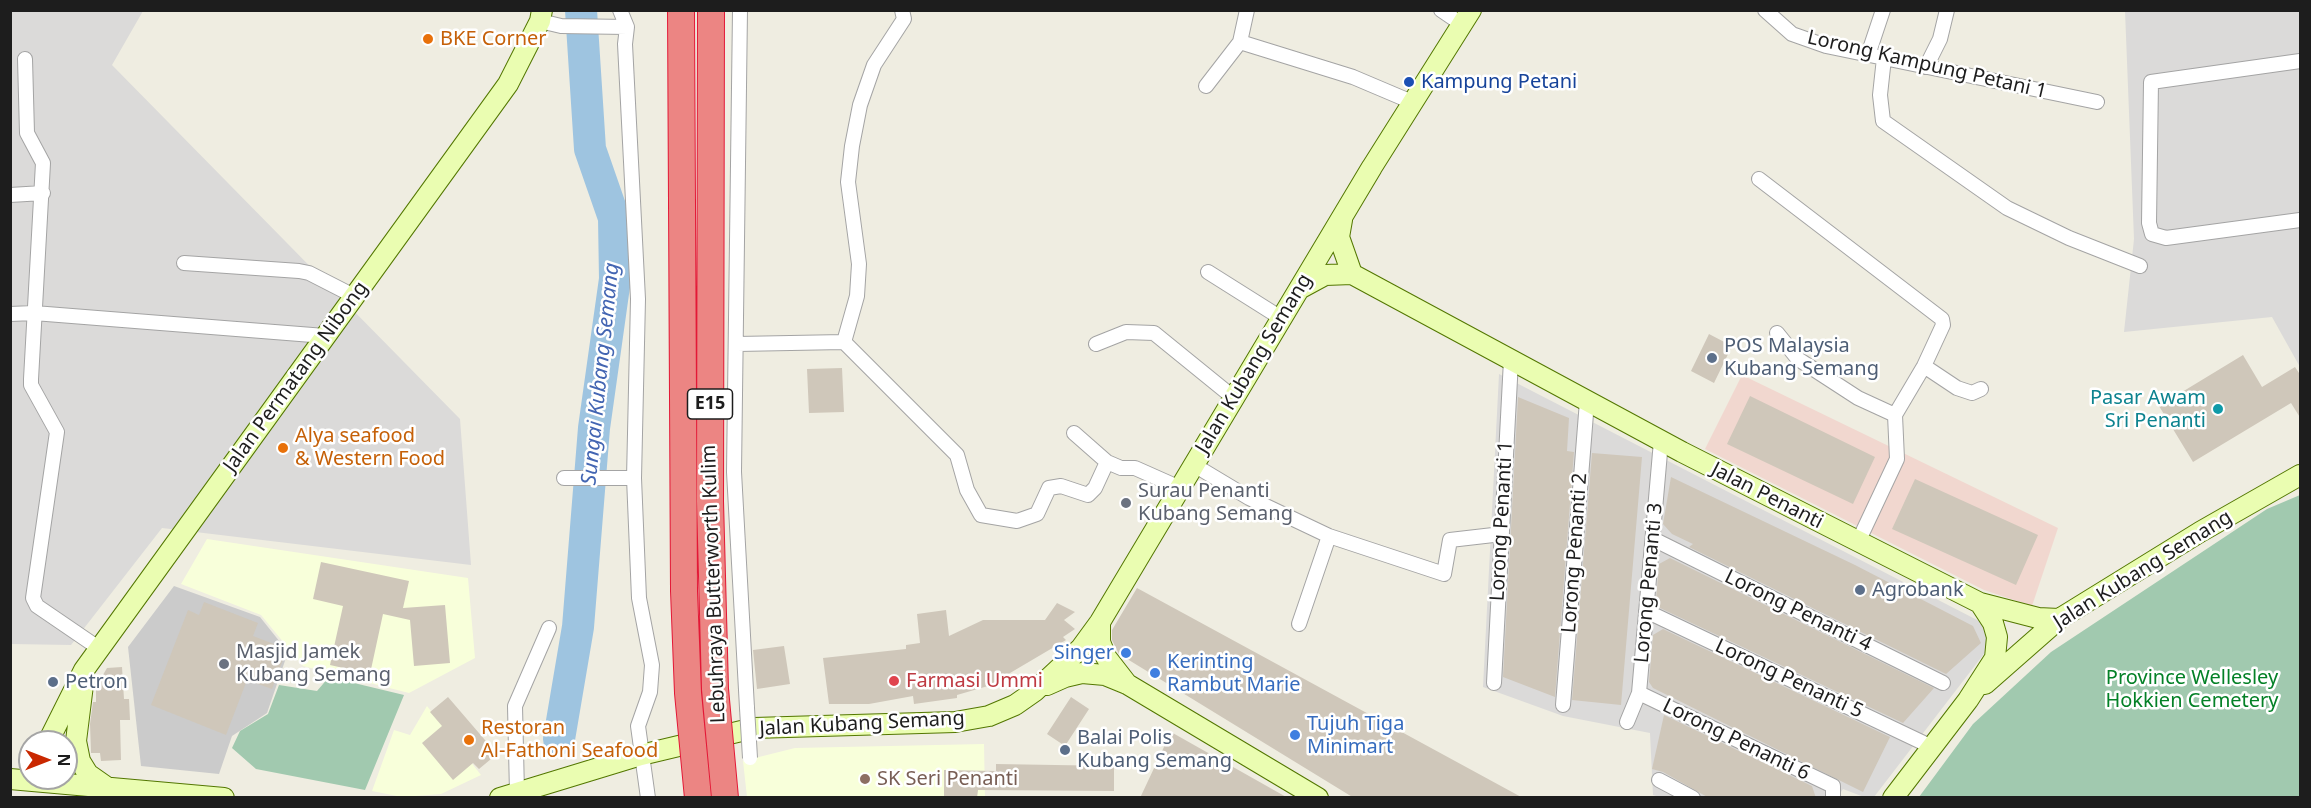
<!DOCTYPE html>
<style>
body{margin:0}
#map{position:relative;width:2311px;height:808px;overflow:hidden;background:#efede1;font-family:"Noto Sans",sans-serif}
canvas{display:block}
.frame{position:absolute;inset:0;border:12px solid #1d1d1d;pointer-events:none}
.north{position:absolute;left:18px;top:730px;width:60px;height:60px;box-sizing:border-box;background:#fff;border:2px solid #a5a5a5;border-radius:50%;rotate:90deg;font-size:16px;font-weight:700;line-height:24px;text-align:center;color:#1d1d1d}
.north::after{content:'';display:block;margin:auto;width:21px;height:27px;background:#c92800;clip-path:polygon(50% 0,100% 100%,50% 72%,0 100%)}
</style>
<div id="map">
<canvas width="2311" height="808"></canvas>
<div class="frame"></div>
<div class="north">N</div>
</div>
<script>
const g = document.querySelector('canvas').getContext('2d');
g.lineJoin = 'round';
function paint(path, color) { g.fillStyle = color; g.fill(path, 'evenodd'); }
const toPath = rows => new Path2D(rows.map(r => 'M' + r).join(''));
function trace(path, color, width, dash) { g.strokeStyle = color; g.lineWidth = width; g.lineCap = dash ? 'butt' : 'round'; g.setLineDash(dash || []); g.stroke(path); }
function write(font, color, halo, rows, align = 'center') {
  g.font = font + ' "Noto Sans",sans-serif'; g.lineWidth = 5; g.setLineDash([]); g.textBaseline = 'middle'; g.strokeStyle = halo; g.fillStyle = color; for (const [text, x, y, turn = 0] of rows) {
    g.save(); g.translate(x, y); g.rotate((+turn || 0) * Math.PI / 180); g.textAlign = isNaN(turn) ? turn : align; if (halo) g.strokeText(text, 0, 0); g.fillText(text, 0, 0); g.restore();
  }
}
const residential = toPath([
 [11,11,143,11,112,65,460,419,471,565,162,528,71,645,11,644],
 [2125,11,2300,11,2300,367,2272,317,2124,332,2134,239],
 [1499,374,1981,622,1990,646,1874,797,1864,797,1843,789,1837,798,1659,797,1653,795,1650,733,1563,716,1483,687]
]);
const commercial = toPath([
 [1742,375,2058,528,2032,606,1984,590,1705,449]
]);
const education = toPath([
 [207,539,468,578,475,658,409,693,303,666,261,615,181,584],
 [427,706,481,775,441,794,402,797,372,791,394,730,410,735],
 [984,744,985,797,747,797,743,761,795,748]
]);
const religious = toPath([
 [174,586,260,617,288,652,267,713,232,736,219,774,141,766,128,647]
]);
const cemetery = toPath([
 [2300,495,2300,797,1919,797,1973,724,2051,652,2267,509],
 [329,677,404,695,365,790,256,769,232,748,240,731,268,714,279,685,317,691]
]);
const river = toPath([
 [559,739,578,627,594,428,615,279,614,218,590,149,581,10]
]);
const building = toPath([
 [1709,334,1732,346,1714,383,1691,371],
 [2243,355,2262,387,2295,367,2301,376,2301,419,2291,403,2193,462,2159,406],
 [842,368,844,412,809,413,807,369],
 [1750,396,1875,457,1853,504,1727,444],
 [1518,397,1569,418,1567,451,1574,452,1555,697,1503,677],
 [1592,453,1642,457,1621,705,1572,700],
 [1671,477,1855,565,1973,626,1981,643,1946,674,1689,547,1693,544,1672,534,1663,524],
 [1915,479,2038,535,2016,585,1892,529],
 [1670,558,1934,688,1903,723,1660,608,1656,600,1659,564],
 [321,562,409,581,403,608,445,605,450,663,414,666,410,620,383,614,370,674,330,665,343,606,313,599],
 [1137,588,1523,798,1354,798,1119,654,1112,640,1112,630],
 [204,602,258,623,253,636,287,649,272,689,247,680,226,735,151,705,188,610,199,615],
 [1057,603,1075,612,1064,620,1075,629,1063,637,1066,640,988,686,957,695,957,698,914,704,913,696,869,704,829,704,823,658,906,649,906,645,920,643,917,614,946,610,949,636,983,620,1045,620],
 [1663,629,1890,737,1863,792,1653,688,1649,682,1653,635],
 [784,646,790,684,757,689,753,650],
 [122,667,124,699,129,699,130,720,120,720,121,760,101,761,100,753,91,753,90,724,93,702,96,702,96,687,107,668],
 [448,697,497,754,479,769,473,763,453,780,422,743,442,726,430,712],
 [1071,697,1089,709,1065,746,1047,734],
 [1664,715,1812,786,1816,798,1709,798,1663,772,1652,769],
 [1171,732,1288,798,1140,798],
 [996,764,1114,766,1114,791,978,790,977,798,944,798,944,770,996,771]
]);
const street = toPath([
 [620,10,627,27,625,44,638,299,634,478,639,598,652,665,650,692,638,726,648,798],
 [740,10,734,472,747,708],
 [1441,10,1463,25],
 [1765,10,1792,34,1826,46,2097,102],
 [540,21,561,26,627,27],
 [1240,42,1247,10],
 [1868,55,1883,10],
 [1884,58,1880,95,1883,121,2007,208,2069,238,2140,266],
 [25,59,27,133,43,163,31,379,31,385,57,432,33,598,37,606,100,649],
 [2300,61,2151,82,2149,223,2152,234,2166,238,2300,220],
 [1926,67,1940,39,1947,10],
 [1206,86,1240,42,1353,77,1412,102],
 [1759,179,1942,319,1943,325,1924,366,1895,415,1897,459,1858,542],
 [10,195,43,193],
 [184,263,299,271,309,273,354,296],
 [1208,272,1281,318],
 [10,314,34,313,325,336],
 [1777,333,1798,359,1858,398,1895,415],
 [844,342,857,296,859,264,848,182,852,146,860,105,874,65,904,19,902,10],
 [737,344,844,342,957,455,967,490,981,515,1017,521,1037,514,1049,488,1061,486,1088,495,1095,488,1107,462,1121,468,1135,468,1180,488],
 [1096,344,1126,332,1154,333,1234,398],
 [1924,366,1957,388,1972,393,1981,389],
 [1074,433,1107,462],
 [1194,465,1249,498,1329,536,1444,574,1450,540,1502,534],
 [564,478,634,478],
 [1653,539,1943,683],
 [1646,611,1932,747],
 [1299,624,1329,536],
 [1494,683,1511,360],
 [1639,693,1833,786,1833,798],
 [1563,705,1587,401],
 [1627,722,1639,693,1661,441],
 [1659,780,1693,798],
 [517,793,515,706,549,628]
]);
const secondary = toPath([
 [1342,220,1339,237,1352,274],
 [1301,288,1325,275,1352,274,1682,452,1980,603,1993,623,1997,637,1995,658,1968,700,1893,798],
 [1980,603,2038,618,2059,619],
 [1100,622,1100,642,1106,657,1127,684],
 [1985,684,2059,619,2200,532,2300,475],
 [83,685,76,741,80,761,88,774,108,788],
 [1047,685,1065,677,1082,673,1105,675,1127,684,1318,798],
 [48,742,84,670,508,84,540,21,542,10],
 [10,779,224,798],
 [500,798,641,755,754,728,955,722,989,716,1015,705,1035,691,1081,648,1100,622,1372,167,1471,10]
]);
const streetBridge = toPath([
 [747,708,750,758]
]);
const highwayBridge = toPath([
 [681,10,684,591,688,693,698,798],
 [711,10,710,501,715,689,725,798]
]);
const markers = [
 [428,39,6,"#e8710a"],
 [1409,82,6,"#1a4fb4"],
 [1712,358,6,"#5c6f8a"],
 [2218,409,6,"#0f9aa8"],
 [283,448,6,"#e8710a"],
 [1126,503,6,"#6b7280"],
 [1860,590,6,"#5c6f8a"],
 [1126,653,6,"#3f7fe0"],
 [224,664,6,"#6b7280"],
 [1155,673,6,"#3f7fe0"],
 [894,681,6,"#e0444e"],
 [53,682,6,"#5c6f8a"],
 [1295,735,6,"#3f7fe0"],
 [469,740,6,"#e8710a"],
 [1065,750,6,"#5c6f8a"],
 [865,779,6,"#8d6e63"]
];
const shields = [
 [710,404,45]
];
const shieldNames = [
 ["E15",710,404]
];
const foodNames = [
 ["BKE Corner",440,39],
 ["Alya seafood",295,436],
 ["& Western Food",295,459],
 ["Restoran",481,728],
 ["Al-Fathoni Seafood",481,751]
];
const streetNames = [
 ["Lorong Kampung Petani 1",1927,65,13],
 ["Jalan Kubang Semang",1254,364,-59],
 ["Jalan Permatang Nibong",296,377,-54],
 ["Jalan Penanti",1767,496,27],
 ["Lorong Penanti 1",1502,521,-87],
 ["Lorong Penanti 2",1575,553,-86],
 ["Jalan Kubang Semang",2143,570,-32],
 ["Lorong Penanti 3",1649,583,-85],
 ["Lebuhraya Butterworth Kulim",714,584,-92],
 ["Lorong Penanti 4",1798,611,26],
 ["Lorong Penanti 5",1789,679,25],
 ["Jalan Kubang Semang",862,724,-3],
 ["Lorong Penanti 6",1736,740,26]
];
const transitNames = [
 ["Kampung Petani",1421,82]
];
const serviceNames = [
 ["POS Malaysia",1724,346],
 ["Kubang Semang",1724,369],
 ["Agrobank",1872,590],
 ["Petron",65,682],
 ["Balai Polis",1077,738],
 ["Kubang Semang",1077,761]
];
const cultureNames = [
 ["Pasar Awam",2206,398],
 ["Sri Penanti",2206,421]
];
const worshipNames = [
 ["Surau Penanti",1138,491],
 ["Kubang Semang",1138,514],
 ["Masjid Jamek",236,652],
 ["Kubang Semang",236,675]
];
const shopNames = [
 ["Singer",1114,653,"right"],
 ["Kerinting",1167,662],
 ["Rambut Marie",1167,685],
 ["Tujuh Tiga",1307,724],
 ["Minimart",1307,747]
];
const parkNames = [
 ["Province Wellesley",2192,678],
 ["Hokkien Cemetery",2192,701]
];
const healthNames = [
 ["Farmasi Ummi",906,681]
];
const educationNames = [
 ["SK Seri Penanti",877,779]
];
const waterNames = [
 ["Sungai Kubang Semang",601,374,-84]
];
paint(residential, '#dbdad9');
paint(commercial, '#f1d7cf');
paint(education, '#f8ffda');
paint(religious, '#cbcbcb');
paint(cemetery, '#a1c9af');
trace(river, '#9ec4e0', 32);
paint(building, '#cfc7ba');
trace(street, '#a4a4a4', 16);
trace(secondary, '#537700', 22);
trace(street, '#fff', 14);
trace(secondary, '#eafdb1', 20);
trace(streetBridge, '#a4a4a4', 16, []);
trace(highwayBridge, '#e31836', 28, []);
trace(streetBridge, '#fff', 14);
trace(highwayBridge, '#ec8583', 26);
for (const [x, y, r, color] of markers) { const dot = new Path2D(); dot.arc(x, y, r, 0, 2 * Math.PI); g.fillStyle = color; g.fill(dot); trace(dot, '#fff', 2); }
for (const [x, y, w] of shields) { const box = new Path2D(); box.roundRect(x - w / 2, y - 15, w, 30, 4.5); g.fillStyle = '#fff'; g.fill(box); trace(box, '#1d1d1d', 1.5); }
write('bold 18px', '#1d1d1d', null, shieldNames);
write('20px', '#c56008', '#fff', foodNames, 'left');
write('20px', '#1d1d1d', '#fff', streetNames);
write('20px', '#164399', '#fff', transitNames, 'left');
write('20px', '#4e5e75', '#fff', serviceNames, 'left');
write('20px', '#0d838f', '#fff', cultureNames, 'right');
write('20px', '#5b616d', '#fff', worshipNames, 'left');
write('20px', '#366cbe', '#fff', shopNames, 'left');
write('20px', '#048127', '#fff', parkNames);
write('20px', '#be3a42', '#fff', healthNames, 'left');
write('20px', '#785e54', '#fff', educationNames, 'left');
write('italic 21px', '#4365b2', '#fff', waterNames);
</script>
